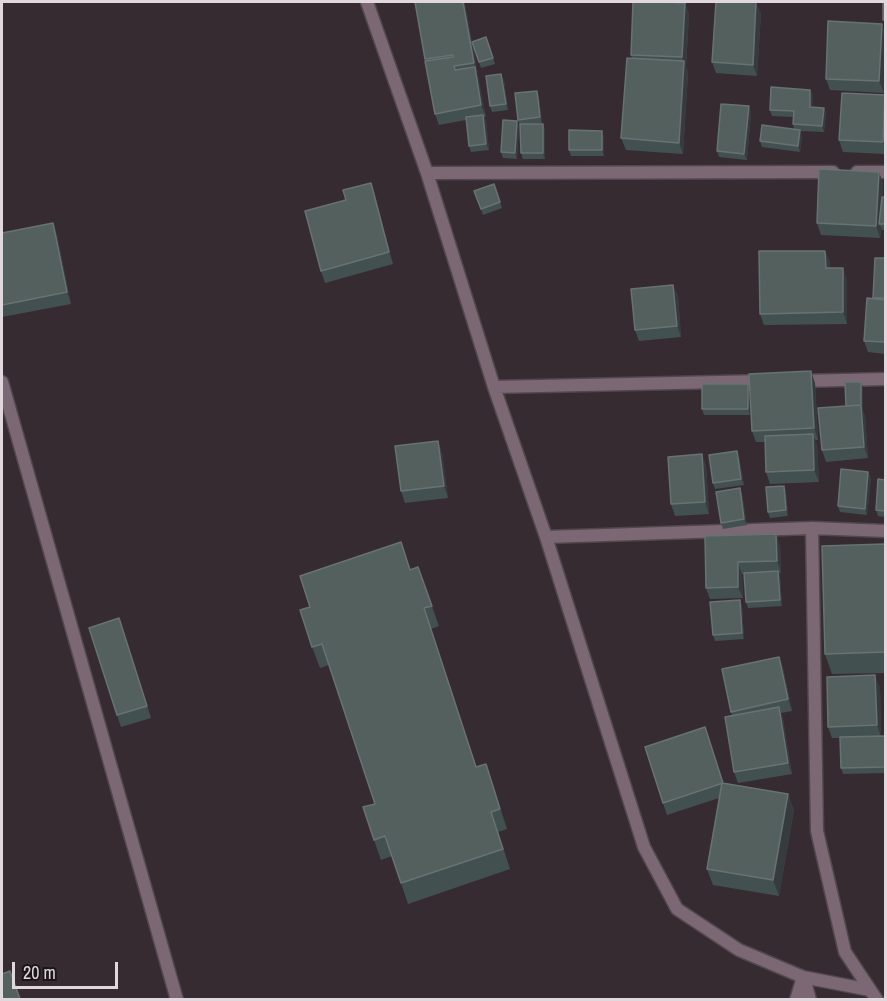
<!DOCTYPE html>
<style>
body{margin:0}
#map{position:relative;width:887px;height:1001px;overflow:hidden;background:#372b32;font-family:"Archivo Narrow",sans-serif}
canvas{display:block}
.frame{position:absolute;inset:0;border:3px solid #e1d8dd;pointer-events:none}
.scale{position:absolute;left:12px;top:962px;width:106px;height:27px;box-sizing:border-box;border:3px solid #e1d8dd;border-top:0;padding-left:8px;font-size:18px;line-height:21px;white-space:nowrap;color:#e1d8dd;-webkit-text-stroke:4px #1b1518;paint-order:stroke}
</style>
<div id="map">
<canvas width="887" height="1001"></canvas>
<div class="frame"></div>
<div class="scale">20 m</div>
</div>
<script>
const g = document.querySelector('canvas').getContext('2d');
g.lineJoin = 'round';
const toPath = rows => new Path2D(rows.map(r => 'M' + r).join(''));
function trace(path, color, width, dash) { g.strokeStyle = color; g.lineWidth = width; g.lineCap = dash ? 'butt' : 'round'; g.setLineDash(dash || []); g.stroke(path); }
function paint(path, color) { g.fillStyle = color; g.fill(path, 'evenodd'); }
const minor = toPath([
 [367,2,427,173,494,387,546,537,644,847,677,909,739,950,803,977,870,990],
 [857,172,886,172],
 [427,173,833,172],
 [800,381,886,379],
 [2,382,177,1000],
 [494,387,764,381],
 [812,528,817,831,845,952,877,1000],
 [546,537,812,528,886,531],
 [804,978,810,1000],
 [796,1000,803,977]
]);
const wall = toPath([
 [685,3,689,15,686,67,688,73,683,154,626,150,621,138,632,58,631,55],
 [761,13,757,76,716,73,712,62],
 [882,24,884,93,830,90,826,79],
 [486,37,495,64,481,68,473,44,477,74,486,117,484,117,486,121,489,150,471,152,469,146,466,120,439,125,435,114,425,59],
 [504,80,508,110,492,112,490,106],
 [810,90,813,96,812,107,824,108,826,114,824,132,800,131,802,136,800,152,762,147,760,141,794,129,793,124,793,117,772,116,770,110],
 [537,91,539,97,542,123,531,124,543,124,545,130,545,159,523,159,521,153,520,126,518,120],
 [885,95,885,154,843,152,839,140],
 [751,112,747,160,719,157,717,151],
 [517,121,519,127,517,159,503,158,501,152],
 [604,137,604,156,571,156,569,150],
 [879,172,883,184,882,197,885,197,885,230,882,230,881,227,880,238,821,235,817,223],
 [371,183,375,195,393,264,325,283,321,271,346,200],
 [494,184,502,208,483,215,474,191],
 [53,223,57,235,71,304,2,317,2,233],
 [825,251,830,262,830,268,847,280,847,324,764,325,760,314],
 [885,258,885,354,868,352,864,341,873,299,873,298],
 [678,296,681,337,639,341,635,330],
 [815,383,818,440,815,440,817,445,819,482,770,484,766,472,765,442,756,442,752,431,750,392,750,415,704,415,702,409,748,384,750,390],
 [863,388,863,411,865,416,868,458,826,462,822,450,846,406],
 [438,441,442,453,448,498,405,503,401,491],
 [702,454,706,466,709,514,675,516,671,504],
 [739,457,744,485,715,489,713,483],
 [868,472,871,478,867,515,840,512,838,506],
 [885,480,885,517,878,516,876,510],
 [784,486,786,492,788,516,770,518,768,512],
 [740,488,742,494,747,525,723,529,721,523],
 [776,534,780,546,781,573,779,573,780,577,782,606,748,608,746,602,744,574,742,574,743,598,710,599,706,588,705,536],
 [885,544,885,673,832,674,825,654],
 [418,567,439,626,431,629,476,767,493,784,507,829,498,832,510,869,408,904,392,856,381,860,374,840,375,804,329,665,320,668,312,647,310,607],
 [740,600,742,606,744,639,715,641,713,635],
 [119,618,151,718,121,727,117,715],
 [779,657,783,668,792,711,781,713,783,719,792,774,738,783,734,772,732,715,731,712],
 [880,687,881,736,885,738,885,773,843,774,841,768,840,738,832,738,828,727],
 [724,783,788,794,794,810,779,896,713,885,707,869,719,798,667,815,663,803]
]);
const shadedWall = toPath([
 [463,2,465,2,478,74,474,63],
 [756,2,761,13,757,76,753,65],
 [685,3,689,15,686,67,688,73,683,154,679,143,684,63,682,57],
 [882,24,885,33,884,93,879,81],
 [475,67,479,79,486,117,481,105],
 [501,74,504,80,508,110,506,104],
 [810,90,813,96,812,113,810,107],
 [537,91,539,97,542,123,540,117],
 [885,96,885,149,883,142],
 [749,106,751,112,747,160,744,154],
 [824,108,826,114,824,132,822,126],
 [483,115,486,121,489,150,486,144],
 [517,121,519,127,517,159,515,153],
 [543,124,545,130,545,159,543,153],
 [800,130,802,136,800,152,798,146],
 [602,131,604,137,604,156,602,150],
 [879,172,883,184,881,224,879,224,881,227,880,238,876,226],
 [371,183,375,195,393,264,389,252],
 [53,223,57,235,71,304,67,292],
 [825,251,830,262,830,280,826,268],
 [843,268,847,280,847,324,843,312],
 [673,285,678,296,681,337,677,326],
 [811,371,815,383,818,440,814,428],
 [861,382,863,388,863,411,861,405],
 [748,384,750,390,750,415,748,409],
 [861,405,865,416,868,458,864,447],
 [813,434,817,445,819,482,814,470],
 [438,441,442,453,448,498,444,486],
 [737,451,739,457,744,485,741,479],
 [702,454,706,466,709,514,705,502],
 [868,472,871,478,867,515,865,509],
 [784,486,786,492,788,516,786,510],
 [740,488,742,494,747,525,744,519],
 [776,534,780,546,781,573,777,561],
 [738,562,742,574,743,598,738,587],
 [778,571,780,577,782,606,780,600],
 [740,600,742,606,744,639,742,633],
 [779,657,783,668,792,711,788,699],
 [875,675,880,687,881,737,877,725],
 [779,707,783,719,792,774,788,763],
 [486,764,493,784,507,829,500,809],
 [788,794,794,810,779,896,773,880]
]);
const building = toPath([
 [415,2,463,2,474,63,454,66,455,70,475,67,481,105,435,114,425,61,453,57,453,55,425,59,415,2],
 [633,2,658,2,685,3,682,57,631,55,633,2],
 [716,2,756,2,753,65,712,62,716,2],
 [883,2,885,2,885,20,883,20,883,2],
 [828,21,882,24,879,81,826,79,828,21],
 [486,37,493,58,479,62,472,42,486,37],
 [627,58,684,61,679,143,621,138,627,58],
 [501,74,506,104,490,106,486,76,501,74],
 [771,87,810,90,810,107,824,108,822,126,793,124,794,111,770,110,771,87],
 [537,91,540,117,518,120,515,93,537,91],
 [842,93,885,95,883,142,839,140,842,93],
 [721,104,749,106,744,154,717,151,721,104],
 [483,115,486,144,469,146,466,117,483,115],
 [503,120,517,121,515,153,501,152,503,120],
 [520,124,543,124,543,153,521,153,520,124],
 [762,125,800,130,798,146,760,141,762,125],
 [569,130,602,131,602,150,569,150,569,130],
 [819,169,879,172,876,226,817,223,819,169],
 [371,183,389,252,321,271,305,211,346,200,343,190,371,183],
 [494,184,500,202,481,209,474,191,494,184],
 [882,197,885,197,885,224,879,224,882,197],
 [53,223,67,292,2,305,2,233,53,223],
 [759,251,825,251,826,268,843,268,843,312,760,314,759,251],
 [875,258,885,258,885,298,873,298,875,258],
 [673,285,677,326,635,330,631,289,673,285],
 [867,298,885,300,885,342,864,341,867,298],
 [811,371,814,428,752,431,749,374,811,371],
 [845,382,861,382,861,405,846,406,845,382],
 [702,384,748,384,748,409,702,409,702,384],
 [861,405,864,447,822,450,818,408,861,405],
 [813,434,814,470,766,472,765,436,813,434],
 [438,441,444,486,401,491,395,446,438,441],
 [737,451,741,479,713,483,709,455,737,451],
 [702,454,705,502,671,504,668,457,702,454],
 [841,469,868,472,865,509,838,506,841,469],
 [878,479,885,480,885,511,876,510,878,479],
 [784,486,786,510,768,512,766,487,784,486],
 [740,488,744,519,721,523,716,492,740,488],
 [776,534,777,561,738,562,738,587,706,588,705,536,776,534],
 [401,542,410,570,418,567,432,606,424,608,476,767,486,764,500,809,491,812,503,849,401,883,385,836,374,840,363,807,375,804,322,644,312,647,300,610,310,607,300,576,401,542],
 [885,544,885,652,825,654,822,546,885,544],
 [778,571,780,600,746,602,744,573,778,571],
 [740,600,742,633,713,635,710,602,740,600],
 [119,618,147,706,117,715,89,628,119,618],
 [779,657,788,699,731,712,722,669,779,657],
 [875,675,877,725,828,727,827,677,875,675],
 [779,707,788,763,734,772,725,717,779,707],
 [705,727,723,783,663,803,645,747,705,727],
 [885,736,885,767,841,768,840,737,885,736],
 [722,783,788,794,773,880,707,869,722,783],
 [10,971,20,999,2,999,2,974,10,971]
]);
trace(minor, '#52474d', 15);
trace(minor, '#7c6874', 12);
paint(wall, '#42514f');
paint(shadedWall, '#363c3d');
paint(building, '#53605e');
trace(building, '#697272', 1.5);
</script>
